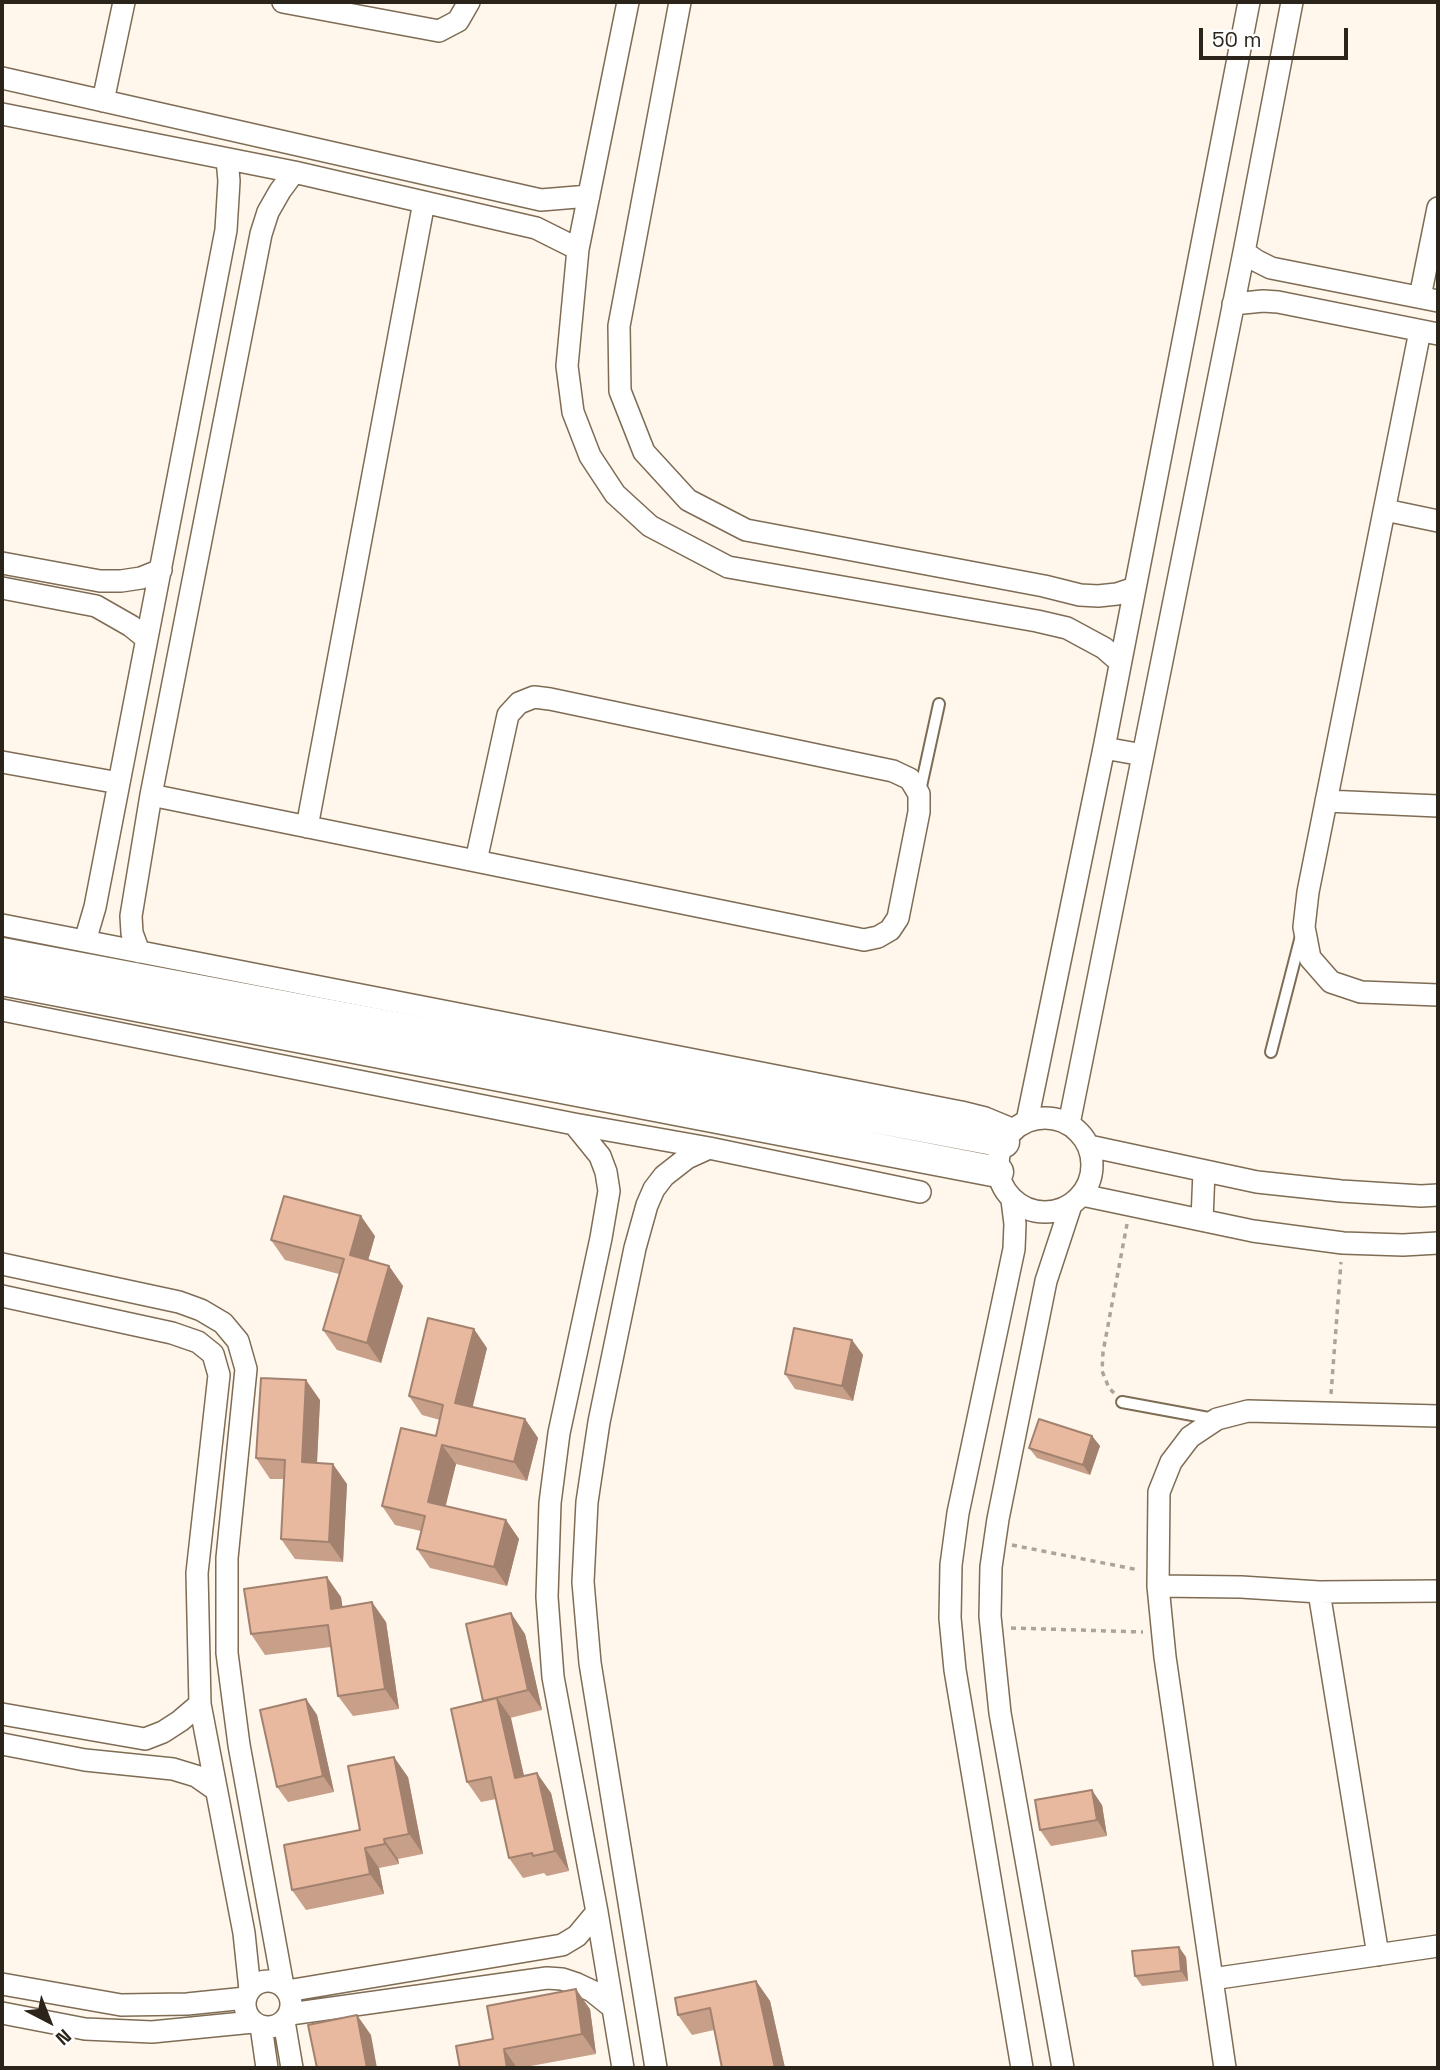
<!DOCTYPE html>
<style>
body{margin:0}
#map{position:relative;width:1440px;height:2070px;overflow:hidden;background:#fff6ec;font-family:"Space Grotesk",sans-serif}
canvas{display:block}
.frame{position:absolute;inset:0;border:4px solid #2b241a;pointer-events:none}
.north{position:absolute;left:14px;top:1986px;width:70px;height:70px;-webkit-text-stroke:5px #fff;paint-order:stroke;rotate:138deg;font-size:19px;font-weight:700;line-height:28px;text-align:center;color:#2b241a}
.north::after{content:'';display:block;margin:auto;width:24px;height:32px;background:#2b241a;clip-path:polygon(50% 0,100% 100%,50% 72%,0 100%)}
.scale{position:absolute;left:1199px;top:28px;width:149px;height:32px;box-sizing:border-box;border:4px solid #2b241a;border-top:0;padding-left:9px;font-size:21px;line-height:24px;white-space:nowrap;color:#2b241a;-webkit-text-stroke:5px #fff;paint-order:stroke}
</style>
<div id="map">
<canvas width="1440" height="2070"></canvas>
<div class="frame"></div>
<div class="north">N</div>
<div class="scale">50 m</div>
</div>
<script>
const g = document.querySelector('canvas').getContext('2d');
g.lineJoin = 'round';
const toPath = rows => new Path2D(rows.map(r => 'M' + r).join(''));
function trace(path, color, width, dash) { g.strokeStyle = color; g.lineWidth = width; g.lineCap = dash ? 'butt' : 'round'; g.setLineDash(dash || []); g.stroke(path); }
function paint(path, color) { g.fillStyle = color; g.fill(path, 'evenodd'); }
const path = toPath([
 [1114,1393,1109,1388,1102,1371,1103,1352,1127,1224],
 [1331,1394,1341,1262],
 [1012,1545,1139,1570],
 [1011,1628,1143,1632]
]);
const lane = toPath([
 [920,791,939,704],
 [1271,1052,1301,936],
 [1122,1402,1214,1419]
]);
const street = toPath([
 [283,2,439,31,458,21,469,2],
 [628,2,578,249,567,366,573,412,590,456,615,494,650,526,728,567,1037,621,1067,628,1104,648,1120,662],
 [680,2,619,326,620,391,644,452,688,500,746,530,1044,586,1080,595,1098,596,1117,594,1135,588],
 [2,78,541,200,589,196],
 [103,101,124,2],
 [2,114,294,172,536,228,578,249],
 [1244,252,1257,261,1271,268,1438,301],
 [1420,297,1438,208],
 [1233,304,1263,301,1278,302,1438,334],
 [1420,331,1308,892,1304,927,1310,958,1331,982,1361,992,1438,995],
 [1385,510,1438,521],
 [2,563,100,581,121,581,141,578,161,570],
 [2,588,96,606,131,626,147,639],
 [1104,748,1143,755],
 [2,762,119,783],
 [151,795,864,940,878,937,890,930,898,918,919,812,919,794,910,779,893,771,550,699,534,697,519,703,508,715,476,861],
 [1326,801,1438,806],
 [307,827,424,202],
 [2,925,961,1112,985,1118,1014,1130],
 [85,941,95,907,226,230,229,181,227,159],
 [139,952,132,933,131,916,151,795,261,234,268,212,280,191,294,172],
 [2,1010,574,1124,709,1148,920,1192],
 '998 1165a47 47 0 1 1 94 0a47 47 0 1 1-94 0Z',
 [1027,1121,1104,748,1249,2],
 [574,1124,600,1156,606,1172,609,1191,601,1238,559,1433,550,1503,547,1597,553,1677,597,1912,623,2068],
 [1069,1124,1244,252,1292,2],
 [1089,1146,1257,1182,1341,1191,1421,1196,1438,1195],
 [1082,1195,1253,1231,1343,1243,1403,1245,1438,1243],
 [1012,1200,1015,1224,1014,1249,958,1513,951,1565,950,1618,955,1670,1022,2068],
 [1202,1220,1204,1171],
 [2,1264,179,1302,201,1310,223,1323,238,1341,246,1369,227,1558,227,1653,239,1745,283,1986],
 [2,1296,172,1333,198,1342,213,1354,219,1375,197,1573,200,1704,244,1933,250,1990],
 [1158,1586,1241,1587,1319,1592,1438,1591],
 [1319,1592,1378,1955],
 [2,1714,145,1739,163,1732,180,1721,200,1704],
 [2,1744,85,1760,173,1769,196,1776,216,1790],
 [1212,1979,1438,1946],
 '245 2004a23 23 0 1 1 46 0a23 23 0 1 1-46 0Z',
 [2,1984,121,2005,187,2004,246,1998],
 [287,1991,562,1945,577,1936,597,1912],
 [2,2013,85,2029,152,2032,253,2022],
 [290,2014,547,1978,562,1979,577,1984,592,1991,612,2007],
 [284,2021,292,2068],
 [261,2026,267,2068],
 [656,2068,590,1663,583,1582,587,1502,599,1422,635,1248,647,1205,654,1189,664,1176,687,1158,709,1148],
 [1063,2068,1000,1713,990,1616,991,1567,998,1519,1046,1281,1071,1205],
 [1225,2068,1165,1657,1158,1586,1159,1492,1171,1462,1190,1437,1217,1419,1248,1411,1438,1416]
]);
const secondary = toPath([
 [2,953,1004,1142],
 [2,980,998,1172]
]);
const wall = toPath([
 [375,1236,368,1260,389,1266,403,1286,381,1363,337,1350,323,1330,339,1274,285,1260,271,1240],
 [852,1340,863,1355,853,1401,795,1389,785,1374],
 [487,1348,472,1407,525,1419,538,1438,527,1481,456,1464,445,1506,506,1520,519,1539,507,1586,430,1568,417,1549,421,1531,395,1525,382,1506,436,1436,440,1420,422,1415,409,1396],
 [320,1400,317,1463,347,1484,343,1562,295,1559,281,1539,284,1479,270,1479,256,1458],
 [1092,1436,1100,1446,1090,1475,1037,1458,1029,1448],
 [341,1597,342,1607,386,1622,399,1709,353,1716,338,1696,331,1647,265,1655,251,1634],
 [525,1634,542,1710,510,1718,524,1776,551,1793,569,1871,547,1876,544,1873,523,1878,509,1858,496,1799,481,1802,467,1782,484,1701],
 [306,1699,317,1715,334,1792,288,1802,277,1787],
 [408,1777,423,1854,398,1859,399,1864,379,1868,384,1894,306,1910,292,1890,360,1830],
 [1102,1805,1107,1836,1051,1846,1040,1830],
 [1186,1957,1188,1981,1142,1986,1135,1976],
 [756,1981,770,2001,785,2068,722,2068,714,2030,692,2035,678,2015],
 [590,2009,596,2054,520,2068,460,2068,493,2039]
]);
const shadedWall = toPath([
 [361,1216,375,1236,364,1275,350,1255],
 [389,1266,403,1286,381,1363,367,1343],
 [474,1329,487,1348,469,1422,455,1403],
 [852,1340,863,1355,853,1401,842,1386],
 [306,1380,320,1400,316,1482,302,1462],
 [525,1419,538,1438,527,1481,514,1462],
 [1092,1436,1100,1446,1090,1475,1083,1465],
 [442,1445,456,1464,442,1521,428,1502],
 [333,1464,347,1484,343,1562,329,1542],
 [506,1520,519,1539,507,1586,494,1567],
 [327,1577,341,1597,346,1629,331,1609],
 [372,1602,386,1622,399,1709,385,1689],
 [511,1613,525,1634,542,1710,528,1690],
 [497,1698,511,1718,529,1798,515,1778],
 [306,1699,317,1715,334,1792,323,1776],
 [394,1757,408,1777,423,1854,409,1834],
 [537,1773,551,1793,569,1871,555,1851],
 [1092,1790,1102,1805,1107,1836,1097,1820],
 [384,1839,398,1859,399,1864,385,1844],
 [365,1848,379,1868,384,1894,370,1874],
 [1179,1947,1186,1957,1188,1981,1181,1971],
 [756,1981,770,2001,785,2068,775,2068],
 [576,1989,590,2009,596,2054,582,2034],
 [357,2015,371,2035,377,2068,367,2068],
 [504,2049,517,2068,507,2068]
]);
const building = toPath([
 [284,1196,361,1216,350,1255,389,1266,367,1343,323,1330,344,1259,271,1240,284,1196],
 [428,1318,474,1329,455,1403,525,1419,514,1462,442,1445,428,1502,506,1520,494,1567,417,1549,425,1516,382,1506,401,1428,436,1436,443,1405,409,1396,428,1318],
 [794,1328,852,1340,842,1386,785,1374,794,1328],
 [261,1378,306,1380,302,1462,333,1464,329,1542,281,1539,285,1460,256,1458,261,1378],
 [1039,1419,1092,1436,1083,1465,1029,1448,1039,1419],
 [327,1577,331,1609,372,1602,385,1689,338,1696,328,1625,251,1634,244,1589,327,1577],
 [511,1613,528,1690,483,1701,466,1624,511,1613],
 [497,1698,515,1778,537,1773,555,1851,533,1856,532,1853,509,1858,491,1777,467,1782,451,1709,497,1698],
 [306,1699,323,1776,277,1787,260,1710,306,1699],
 [394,1757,409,1834,384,1839,385,1844,365,1848,370,1874,292,1890,284,1845,360,1830,348,1766,394,1757],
 [1092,1790,1097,1820,1040,1830,1035,1800,1092,1790],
 [1179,1947,1181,1971,1135,1976,1132,1951,1179,1947],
 [756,1981,775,2068,722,2068,710,2008,678,2015,675,1998,756,1981],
 [576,1989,582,2034,504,2049,507,2068,460,2068,456,2046,493,2039,487,2006,576,1989],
 [357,2015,367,2068,317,2068,308,2025,357,2015]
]);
trace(lane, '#7e6c54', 14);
trace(street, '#7e6c54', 24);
trace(secondary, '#7e6c54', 33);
trace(path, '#aca49a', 3.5, [5, 5]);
trace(lane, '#fff', 10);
trace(street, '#fff', 21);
trace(secondary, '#fff', 30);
paint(wall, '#c89f88');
paint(shadedWall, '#a2826f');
paint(building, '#e8b99e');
trace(building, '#a2826f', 2);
</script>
